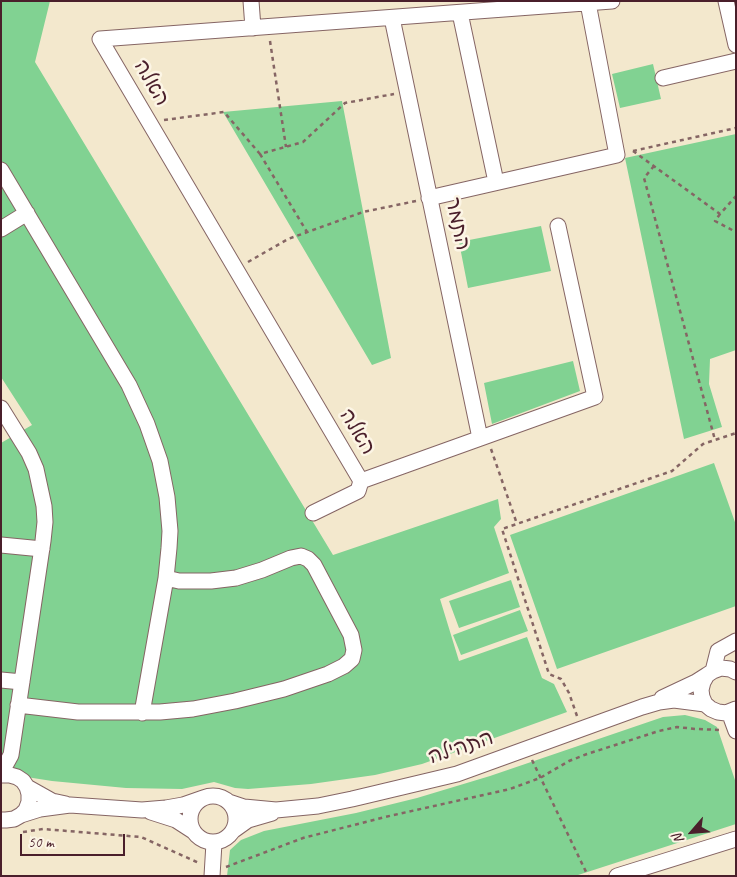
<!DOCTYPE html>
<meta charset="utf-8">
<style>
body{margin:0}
#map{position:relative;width:737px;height:877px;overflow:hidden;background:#f3e8cd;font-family:Caveat,sans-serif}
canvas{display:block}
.frame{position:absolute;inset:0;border:2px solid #4a1f2b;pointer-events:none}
.north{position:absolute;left:667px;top:807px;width:50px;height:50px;-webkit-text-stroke:4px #fcf5e5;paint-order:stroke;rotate:243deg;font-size:14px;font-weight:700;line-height:20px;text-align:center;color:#4a1f2b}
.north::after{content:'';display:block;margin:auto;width:18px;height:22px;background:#4a1f2b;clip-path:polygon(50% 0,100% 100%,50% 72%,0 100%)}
.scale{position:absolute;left:20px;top:834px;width:105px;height:22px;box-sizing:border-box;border:2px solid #4a1f2b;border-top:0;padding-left:6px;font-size:15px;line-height:18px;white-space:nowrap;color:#4a1f2b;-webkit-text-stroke:4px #fcf5e5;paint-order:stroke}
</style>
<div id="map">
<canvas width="737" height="877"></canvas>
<div class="frame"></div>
<div class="north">N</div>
<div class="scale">50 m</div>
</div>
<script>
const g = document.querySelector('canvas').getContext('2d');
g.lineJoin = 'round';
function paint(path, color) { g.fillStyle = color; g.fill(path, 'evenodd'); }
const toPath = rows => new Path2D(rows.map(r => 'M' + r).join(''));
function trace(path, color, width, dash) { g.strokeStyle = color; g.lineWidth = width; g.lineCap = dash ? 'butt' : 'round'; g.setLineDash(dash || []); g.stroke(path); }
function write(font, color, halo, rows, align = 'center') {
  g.font = font + ' Caveat,"Playpen Sans Hebrew",sans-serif'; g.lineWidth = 5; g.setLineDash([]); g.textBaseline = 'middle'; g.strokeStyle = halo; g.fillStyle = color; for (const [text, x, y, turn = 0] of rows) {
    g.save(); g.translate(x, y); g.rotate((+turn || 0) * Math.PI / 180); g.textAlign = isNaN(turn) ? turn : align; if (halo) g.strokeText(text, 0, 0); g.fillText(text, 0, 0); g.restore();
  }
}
const green = toPath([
 [1,1,50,1,35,62,333,555,498,499,501,519,494,527,509,573,440,599,459,661,527,637,542,678,554,684,567,712,422,764,375,775,311,784,248,789,235,788,214,782,182,789,126,788,52,781,1,773,1,443,32,425,1,377],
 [653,64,661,99,620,108,612,74],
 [342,101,391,358,372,365,223,112],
 [736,134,736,350,710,359,709,384,722,427,684,439,625,158],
 [541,226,551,271,468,288,459,242],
 [573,361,580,391,492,424,484,383],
 [714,463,736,525,736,606,557,669,510,535],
 [511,580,520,607,459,628,449,601],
 [520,610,528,631,461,655,453,635],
 [685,715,705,720,717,727,736,783,736,824,575,876,227,876,230,850,241,840,264,831,356,813,417,798,490,776,663,717]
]);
const path = toPath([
 [270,41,286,147],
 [164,120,224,112,260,154,303,142,345,103,394,94],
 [633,151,720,214,736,196],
 [633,151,736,128],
 [260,154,307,232],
 [654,166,644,178,715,440],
 [720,214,715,221,736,232],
 [248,262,288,239,363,212,416,201],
 [491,449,517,524],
 [577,716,569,693,561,679,549,674,502,529,672,471,703,444,736,433],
 [532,760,588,876],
 [23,832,43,829,141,837,199,863],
 [226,867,303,838,385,817,510,789,540,778,569,761,587,754,659,731,677,727,696,729,722,730]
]);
const minor = toPath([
 [251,1,253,28],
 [726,1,736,45],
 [460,13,496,182],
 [392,18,480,438],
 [663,78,736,61],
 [1,170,129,385,147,424,160,461,167,497,170,531,169,548,166,578,142,713],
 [429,198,617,155,588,3],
 [558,226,595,397,361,481,100,39,612,1],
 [1,229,27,213],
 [1,408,29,453,36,469,44,506,45,522,43,541,11,755,1,773],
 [313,513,358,491,361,481],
 [1,545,42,549],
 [713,671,718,651,736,641],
 [736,672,730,669,721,668,713,671,707,675,703,682,701,690,702,697,705,704,711,709,718,712,726,713,736,709],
 [1,680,22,682],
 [662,698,696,682,707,675],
 [18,705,78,712,160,712,193,709,235,701,284,689,328,674,344,666,352,659,354,650,351,635,314,565,308,559,301,556,291,558,262,570,236,578,211,581,179,581,166,578],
 [729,712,736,731],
 [1,775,10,775,17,777,23,781,27,787,29,794,29,802,26,810,21,815,14,819,6,820,1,820],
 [27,787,52,801,66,804],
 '190 819a23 23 0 1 1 46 0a23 23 0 1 1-46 0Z',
 [229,802,244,807,276,810,318,806,352,799,457,774,642,707,659,702,674,700,705,704],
 [151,812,176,820,193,831],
 [21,815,40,809,70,805,142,810,166,808,183,805,203,798],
 [234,830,248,820,272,813],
 [212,876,214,843],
 [617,876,736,839]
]);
const streetNames = [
 ["האלה",151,83,60],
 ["התמר",457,224,78],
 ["האלה",357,432,59],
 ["התהילה",461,748,-18]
];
paint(green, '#81d292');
trace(minor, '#856564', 17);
trace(path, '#856564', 2.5, [4, 4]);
trace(minor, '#fff', 15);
write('21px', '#4a1f2b', '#fcf5e5', streetNames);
</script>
